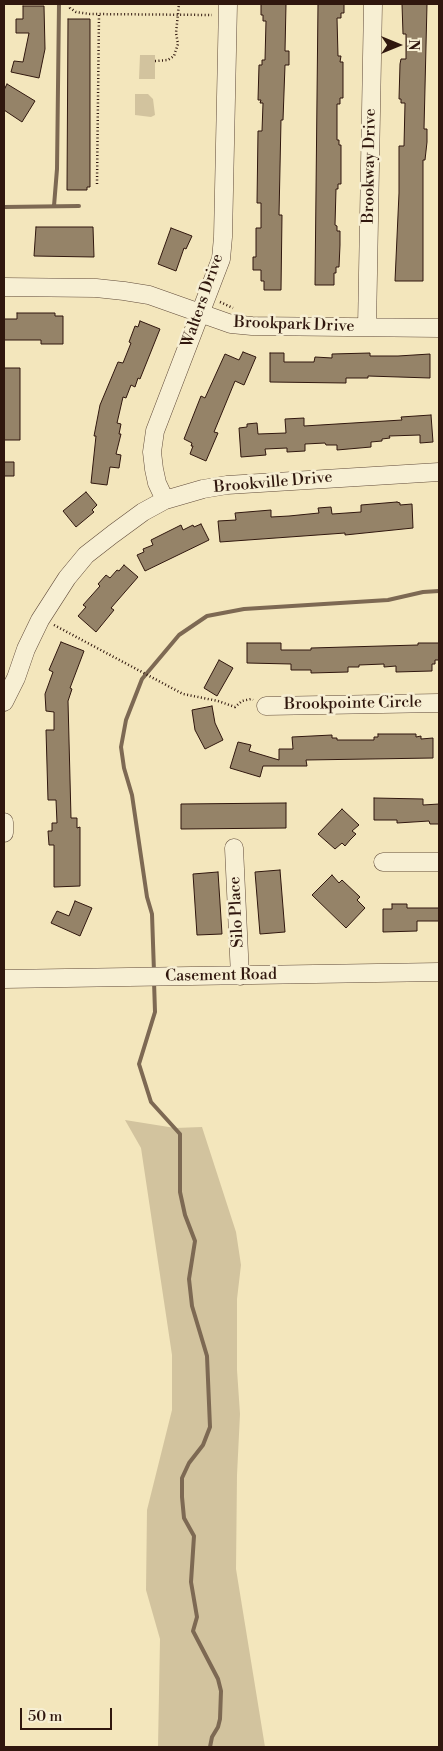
<!DOCTYPE html>
<style>
body{margin:0}
#map{position:relative;width:443px;height:1751px;overflow:hidden;background:#f3e6bc;font-family:"Libre Bodoni",serif}
canvas{display:block}
.frame{position:absolute;inset:0;border:5px solid #30170e;pointer-events:none}
.north{position:absolute;left:373px;top:20px;width:50px;height:50px;-webkit-text-stroke:4px #f7efd3;paint-order:stroke;rotate:90deg;font-size:14px;font-weight:700;line-height:20px;text-align:center;color:#30170e}
.north::after{content:'';display:block;margin:auto;width:18px;height:22px;background:#30170e;clip-path:polygon(50% 0,100% 100%,50% 72%,0 100%)}
.scale{position:absolute;left:20px;top:1708px;width:92px;height:22px;box-sizing:border-box;border:2px solid #30170e;border-top:0;padding-left:6px;font-size:15px;line-height:18px;white-space:nowrap;color:#30170e;-webkit-text-stroke:4px #f7efd3;paint-order:stroke}
</style>
<div id="map">
<canvas width="443" height="1751"></canvas>
<div class="frame"></div>
<div class="north">N</div>
<div class="scale">50 m</div>
</div>
<script>
const g = document.querySelector('canvas').getContext('2d');
g.lineJoin = 'round';
function paint(path, color) { g.fillStyle = color; g.fill(path, 'evenodd'); }
const toPath = rows => new Path2D(rows.map(r => 'M' + r).join(''));
function trace(path, color, width, dash) { g.strokeStyle = color; g.lineWidth = width; g.lineCap = dash ? 'butt' : 'round'; g.setLineDash(dash || []); g.stroke(path); }
function write(font, color, halo, rows, align = 'center') {
  g.font = font + ' "Libre Bodoni",serif'; g.lineWidth = 5; g.setLineDash([]); g.textBaseline = 'middle'; g.strokeStyle = halo; g.fillStyle = color; for (const [text, x, y, turn = 0] of rows) {
    g.save(); g.translate(x, y); g.rotate((+turn || 0) * Math.PI / 180); g.textAlign = isNaN(turn) ? turn : align; if (halo) g.strokeText(text, 0, 0); g.fillText(text, 0, 0); g.restore();
  }
}
const green = toPath([
 [140,55,155,55,155,79,139,79],
 [135,94,148,94,153,99,155,115,151,117,135,115],
 [125,1120,175,1128,202,1127,236,1232,241,1265,237,1299,237,1370,240,1414,237,1475,236,1569,265,1747,158,1747,160,1639,146,1590,147,1510,172,1410,172,1355,141,1148]
]);
const stream = toPath([
 [54,206,57,169,59,4],
 [4,207,79,206],
 [154,972,152,914,147,897,132,795,124,768,121,747,126,720,142,679,179,635,207,616,244,609,388,600,423,592,439,591],
 [154,981,155,1012,139,1064,151,1102,180,1134,180,1192,185,1215,195,1241,189,1279,192,1306,207,1356,210,1427,203,1445,189,1463,182,1478,182,1497,184,1518,194,1536,191,1582,197,1617,193,1631,218,1679,221,1691,220,1719,218,1727,212,1737,210,1747]
]);
const building = toPath([
 [261,4,286,4,285,51,289,51,289,65,285,65,283,120,281,120,279,215,282,215,281,290,264,290,264,281,261,281,261,270,253,270,253,257,256,257,256,228,261,228,261,203,257,203,258,131,262,131,263,103,260,103,261,100,258,100,259,65,262,65,262,60,265,60,266,21,263,21,263,15,261,15,261,4],
 [318,4,344,4,344,13,341,13,341,18,337,18,338,56,341,56,340,62,343,62,343,98,340,98,340,104,337,104,337,140,339,140,339,145,341,145,341,184,338,184,338,189,336,189,335,225,337,226,337,231,340,231,340,245,339,267,336,267,336,273,334,273,334,285,315,285,318,4],
 [402,4,427,4,424,129,427,129,427,142,425,160,423,160,423,281,395,281,399,193,399,146,404,146,405,103,401,103,401,99,399,99,400,64,401,59,406,59,406,34,403,34,402,4],
 [23,6,44,6,45,49,39,78,11,72,14,61,23,62,29,33,16,33,16,19,23,19,23,6],
 [68,19,90,19,90,187,87,187,87,190,67,190,68,19],
 [7,84,35,101,22,122,4,110,4,90,7,84],
 [36,227,93,227,94,257,34,256,36,227],
 [171,228,192,236,186,249,184,248,176,271,158,264,171,228],
 [17,313,55,313,55,316,63,316,63,344,41,344,41,340,4,340,4,319,17,319,17,313],
 [140,321,160,329,140,379,138,378,135,387,131,385,126,398,123,397,117,423,121,424,119,434,121,434,116,454,121,455,119,468,110,467,107,485,91,483,96,436,94,436,100,405,118,362,123,363,131,343,129,342,135,326,138,327,140,321],
 [243,352,256,357,244,385,235,381,214,432,218,433,206,461,190,454,193,446,191,446,192,443,184,439,201,396,205,398,225,354,239,360,243,352],
 [270,353,284,353,284,362,314,362,315,357,332,358,332,354,370,353,370,356,398,356,430,354,430,378,368,376,368,378,346,378,346,383,270,382,270,353],
 [4,368,20,368,20,440,4,440,4,368],
 [431,415,433,442,420,443,420,435,389,436,390,438,382,439,382,441,371,442,371,447,337,450,337,445,326,445,325,443,305,444,305,451,287,452,287,448,265,449,266,455,241,457,239,428,247,427,247,424,257,423,258,434,286,433,285,419,304,418,304,426,402,420,401,417,431,415],
 [4,462,14,462,14,476,4,476,4,462],
 [86,492,97,505,92,510,94,512,76,527,63,511,86,492],
 [397,502,400,503,400,505,412,504,413,528,345,535,345,533,220,542,218,521,236,520,235,513,271,510,271,517,289,516,319,513,318,508,331,507,332,514,361,512,361,505,397,502],
 [201,524,209,540,145,571,137,555,144,552,143,549,153,545,151,540,181,525,183,530,193,525,194,527,201,524],
 [124,565,138,577,111,608,114,610,96,632,78,616,86,607,83,605,100,586,98,584,106,575,110,578,117,570,119,571,124,565],
 [61,642,84,651,70,688,72,689,68,701,71,818,77,818,77,828,80,827,80,886,54,887,54,845,49,845,48,831,52,831,52,823,57,823,56,800,48,800,46,730,54,730,54,712,46,711,45,694,53,672,49,670,61,642],
 [247,643,281,643,281,650,311,650,311,648,418,645,418,643,439,643,439,660,435,660,435,664,432,664,432,671,396,672,396,666,384,667,384,664,359,665,359,667,348,667,348,672,311,673,311,670,291,670,291,664,247,663,247,643],
 [219,660,233,668,217,696,204,688,219,660],
 [212,706,215,723,223,740,205,749,195,730,192,710,212,706],
 [378,734,416,734,416,737,421,736,421,739,433,738,433,758,306,760,307,766,263,766,260,777,230,768,238,742,251,745,249,751,279,760,279,749,293,749,292,737,332,735,332,738,337,738,337,740,374,740,374,737,378,737,378,734],
 [374,798,423,799,423,805,439,804,439,824,430,824,429,821,397,823,397,820,374,820,374,798],
 [286,803,286,828,181,829,181,804,286,803],
 [342,809,359,825,352,831,356,834,350,840,345,846,342,843,335,849,318,834,342,809],
 [280,870,285,932,260,934,255,872,280,870],
 [218,872,222,934,197,935,193,874,218,872],
 [332,875,339,883,342,880,360,897,357,900,365,908,346,928,312,895,332,875],
 [75,901,92,908,80,936,51,923,57,911,69,916,75,901],
 [392,904,407,904,407,908,439,908,439,921,417,921,417,931,383,932,383,909,392,909,392,904]
]);
const path = toPath([
 [70,4,70,8,76,12,90,14,212,15],
 [155,61,168,60,174,56,178,44,176,33,179,4],
 [97,184,99,14],
 [220,302,233,308],
 [54,625,183,694,218,701,235,707,242,701,251,699,253,700]
]);
const minor = toPath([
 [4,287,96,288,124,291,149,295,231,324,252,326,439,328],
 [367,327,373,4],
 [165,500,157,483,154,469,152,452,155,431,221,259,223,237,228,4],
 [4,702,16,678,26,649,40,620,67,578,86,555,113,534,143,512,165,500,203,489,227,485,439,472],
 [266,706,439,703],
 [4,822,4,833],
 [234,848,240,976],
 [383,862,439,862],
 [4,979,439,972]
]);
const streetNames = [
 ["Brookway Drive",370,166,-89],
 ["Walters Drive",203,301,-71],
 ["Brookpark Drive",294,325,2],
 ["Brookville Drive",273,483,-5],
 ["Brookpointe Circle",353,704,-1],
 ["Silo Place",237,912,-93],
 ["Casement Road",221,976,-1]
];
paint(green, '#d2c39e');
trace(stream, '#7d6953', 4);
paint(building, '#958368');
trace(building, '#30170e', 1);
trace(minor, '#614b3a', 19);
trace(path, '#30170e', 2.5, [1, 2.5]);
trace(minor, '#f7efd3', 18);
write('16px', '#30170e', '#f7efd3', streetNames);
</script>
